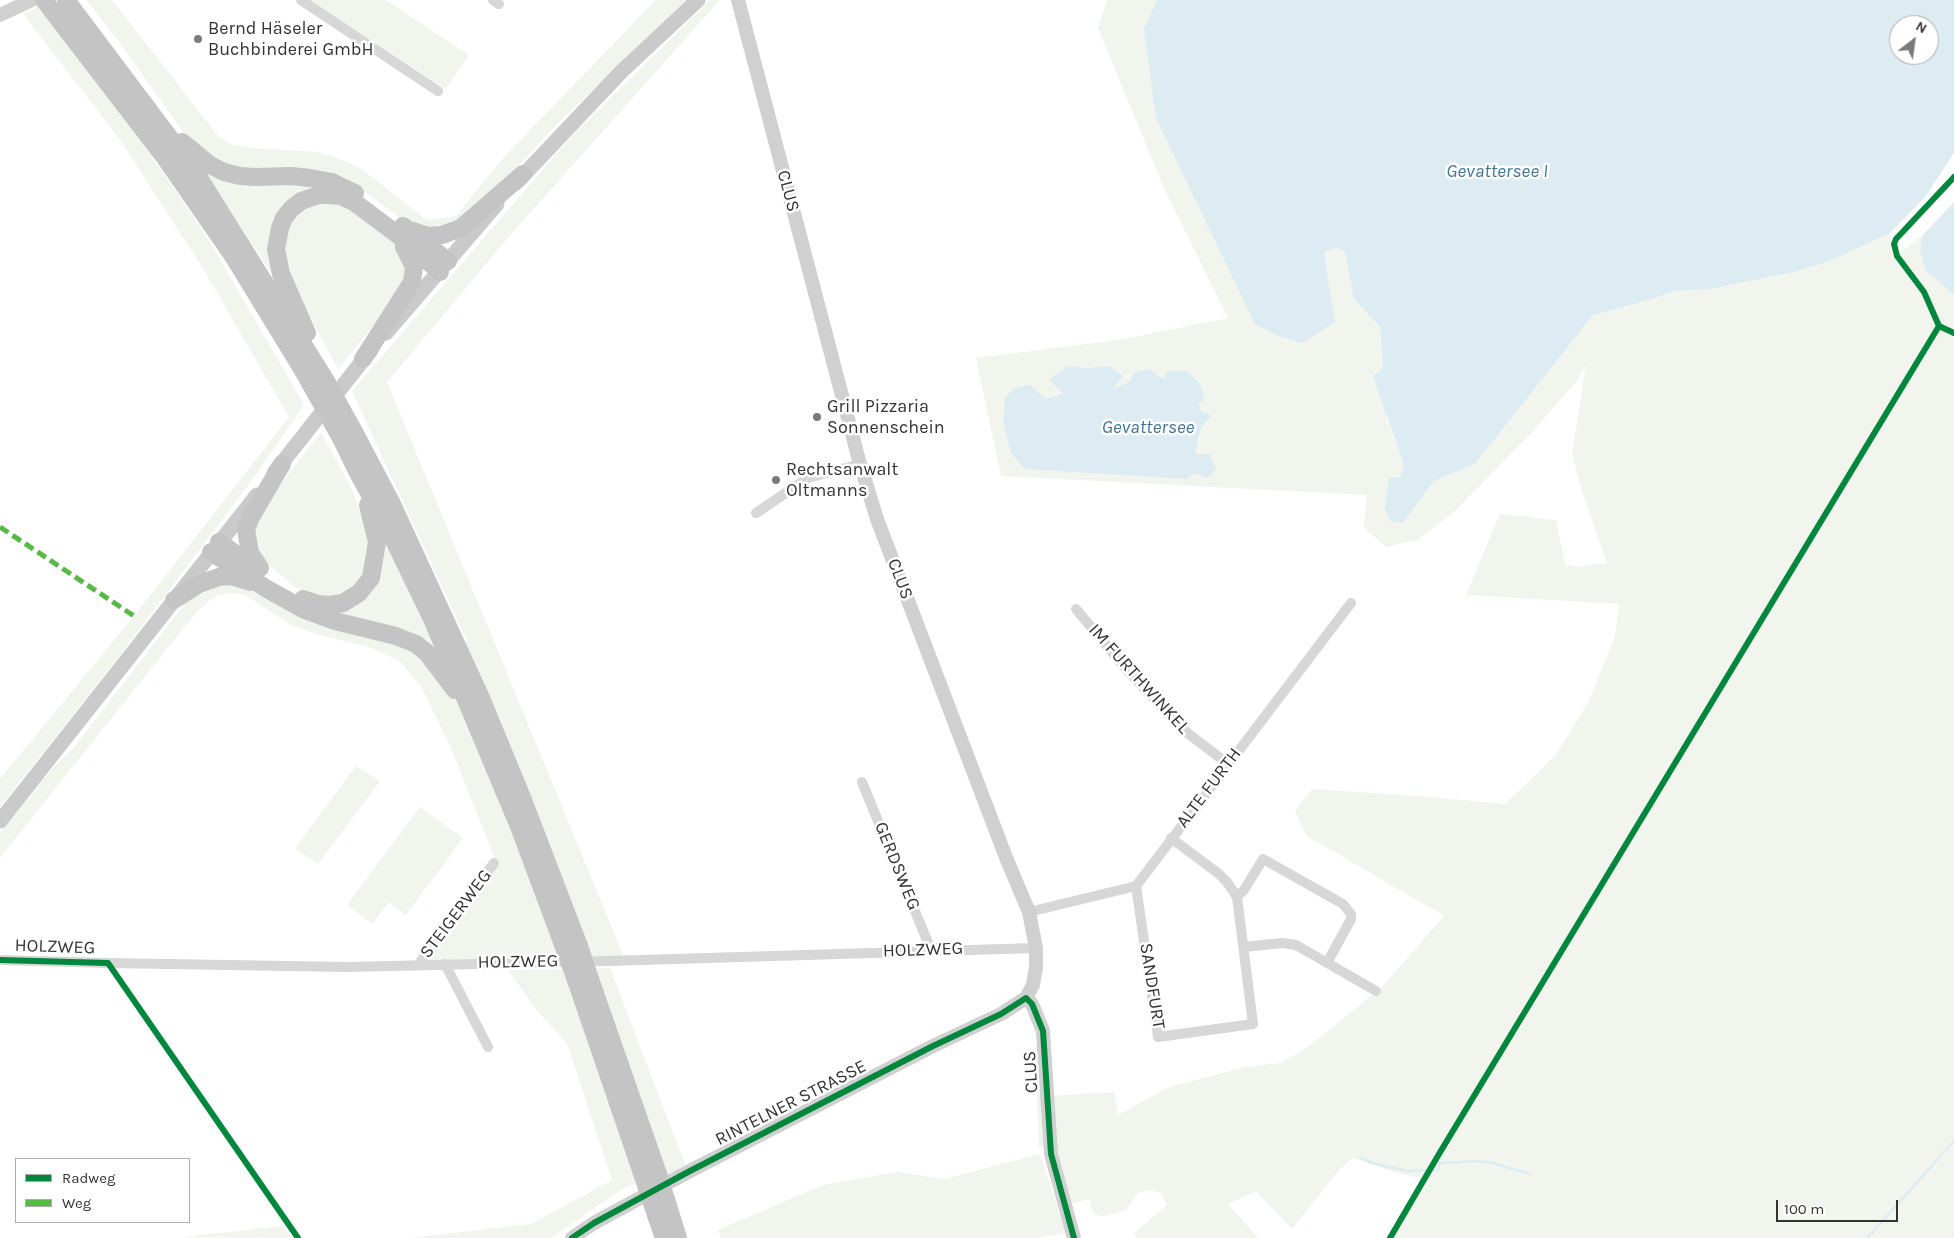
<!DOCTYPE html>
<meta charset="utf-8">
<style>
body{margin:0}
#map{position:relative;width:1954px;height:1238px;overflow:hidden;background:#fff;font-family:Karla,sans-serif}
canvas{display:block}
.legend{position:absolute;left:15px;top:1158px;width:175px;height:65px;box-sizing:border-box;background:#fff;border:1px solid #adadad;margin:0;padding:6px 9px;list-style:none;font-size:15px;color:#333}
.legend li{display:flex;align-items:center;gap:10px;height:25px}
.legend b{width:25px;border:1px solid #adadad}
.north{position:absolute;left:1889px;top:15px;width:50px;height:50px;box-sizing:border-box;background:#fff;border:1px solid #adadad;border-radius:50%;rotate:30deg;font-size:14px;font-weight:700;line-height:20px;text-align:center;color:#333}
.north::after{content:'';display:block;margin:auto;width:18px;height:22px;background:#7a7a7a;clip-path:polygon(50% 0,100% 100%,50% 72%,0 100%)}
.scale{position:absolute;left:1776px;top:1200px;width:122px;height:22px;box-sizing:border-box;border:2px solid #333;border-top:0;padding-left:6px;font-size:15px;line-height:18px;white-space:nowrap;color:#333;-webkit-text-stroke:4px #fff;paint-order:stroke}
</style>
<div id="map">
<canvas width="1954" height="1238"></canvas>
<ul class="legend">
<li><b style="height:6px;background:#00873e"></b>Radweg</li>
<li><b style="height:6px;background:#58b947"></b>Weg</li>
</ul>
<div class="north">N</div>
<div class="scale">100 m</div>
</div>
<script>
const g = document.querySelector('canvas').getContext('2d');
g.lineJoin = 'round';
function paint(path, color) { g.fillStyle = color; g.fill(path, 'evenodd'); }
const toPath = rows => new Path2D(rows.map(r => 'M' + r).join(''));
function trace(path, color, width, dash) { g.strokeStyle = color; g.lineWidth = width; g.lineCap = dash ? 'butt' : 'round'; g.setLineDash(dash || []); g.stroke(path); }
function write(font, color, halo, rows, align = 'center') {
  g.font = font + ' Karla,sans-serif'; g.lineWidth = 5; g.setLineDash([]); g.textBaseline = 'middle'; g.strokeStyle = halo; g.fillStyle = color; for (const [text, x, y, turn = 0] of rows) {
    g.save(); g.translate(x, y); g.rotate((+turn || 0) * Math.PI / 180); g.textAlign = isNaN(turn) ? turn : align; if (halo) g.strokeText(text, 0, 0); g.fillText(text, 0, 0); g.restore();
  }
}
const green = toPath([
 [86,0,112,0,219,137,233,145,253,148,318,152,340,159,363,170,427,220,456,216,504,157,656,0,688,0,559,122,472,216,434,232,409,225,365,192,342,180,230,167,200,149,183,132,120,43],
 [309,0,386,0,469,55,446,89],
 [710,0,720,0,512,233,387,382,626,962,418,966,496,861,451,748,422,688,400,661,369,647,319,635,289,624,245,595,231,593,218,595,208,602,195,614,0,858,0,833,54,767,75,746,186,602,217,582,243,583,305,617,353,602,380,529,438,653,467,641,352,391,571,137],
 [1107,0,1157,0,1144,29,1327,275,1325,250,1336,248,1345,252,1354,299,1380,327,1386,417,1404,466,1400,477,1389,479,1389,486,1403,523,1434,481,1475,464,1593,315,1649,300,1676,291,1710,289,1794,272,1830,261,1890,233,1892,258,1922,236,1920,250,1925,270,1954,295,1954,1238,1392,1238,1426,1179,1394,1172,1353,1158,1340,1169,1292,1229,1256,1191,1228,1204,1258,1238,1136,1238,1135,1233,1167,1205,1161,1194,1152,1190,1138,1193,1126,1210,1105,1216,1096,1215,1091,1207,1089,1199,1071,1204,1049,1142,1039,1148,1035,1047,1045,1044,1049,1096,1114,1092,1118,1115,1169,1087,1245,1067,1281,1063,1309,1046,1382,987,1444,916,1307,836,1295,811,1312,789,1430,797,1505,804,1555,756,1588,703,1615,636,1619,604,1466,595,1500,514,1556,520,1565,564,1578,567,1607,563,1583,494,1572,454,1586,364,1576,382,1532,432,1452,514,1417,540,1386,547,1364,528,1367,495,1001,476,976,358,1119,340,1228,318,1164,188,1098,28],
 [1068,366,1087,368,1109,366,1112,388,1128,383,1135,372,1149,369,1164,379,1199,404,1202,412,1211,417,1203,425,1198,437,1196,454,1003,421,1005,398,1014,388,1046,399,1063,392,1057,388],
 [38,6,109,94,209,240,304,405,258,472,114,663,0,807,0,779,134,616,289,417,204,270,119,138,23,14],
 [201,165,323,184,282,211,280,287],
 [314,201,344,204,399,247,410,269,403,290,338,369,287,274,283,240,289,221],
 [321,432,353,492,372,544,360,583,340,597,316,597,295,587,269,565,255,549,252,535,256,517],
 [356,766,380,781,318,864,295,848],
 [420,807,463,838,406,915,389,902,372,924,347,905],
 [593,968,610,968,686,1167,666,1176],
 [565,969,639,1181,618,1192,551,1238,410,1238,531,1224,612,1180,567,1043,538,1012,508,970],
 [1040,1154,1066,1233,1036,1238,721,1238,718,1230,823,1185,896,1172,944,1179],
 [283,1226,291,1238,183,1237]
]);
const water = toPath([
 [1157,0,1954,0,1954,153,1926,196,1890,233,1830,261,1794,272,1710,289,1675,291,1649,300,1593,315,1475,464,1434,481,1403,523,1390,521,1385,508,1389,478,1400,477,1404,466,1373,376,1383,368,1380,327,1354,299,1345,252,1336,248,1325,251,1327,275,1335,322,1302,343,1278,336,1255,324,1156,118,1144,29],
 [1899,25,1929,25,1929,55,1899,55],
 [1954,202,1954,295,1925,270,1920,250,1922,236],
 [1068,366,1087,368,1109,366,1123,376,1113,388,1128,383,1135,372,1149,369,1164,379,1167,371,1187,371,1201,386,1204,399,1199,404,1202,412,1208,413,1211,417,1203,425,1198,437,1196,454,1210,454,1216,470,1207,478,1194,473,1187,479,1025,469,1011,453,1003,421,1005,398,1014,388,1030,385,1046,399,1063,393,1049,380]
]);
const stream = toPath([
 [1361,1158,1372,1163,1407,1171,1426,1170],
 [1432,1171,1438,1170,1440,1163,1479,1161,1492,1163,1530,1174],
 [1867,1238,1954,1141]
]);
const street = toPath([
 [301,0,438,91],
 [493,0,499,4],
 [756,513,808,478,860,464],
 [1076,609,1126,669,1181,728,1228,764],
 [862,782,931,950],
 [1136,886,1158,1037,1253,1024,1237,897,1227,882,1219,874,1171,838],
 [1237,897,1244,890,1263,859,1343,904,1351,914,1351,919,1327,963],
 [1029,912,1136,886,1351,603],
 [1244,947,1282,943,1296,945,1376,991],
 [0,960,108,963,347,967,609,961,1036,948],
 [445,964,488,1047],
 [418,965,494,863]
]);
const secondary = toPath([
 [0,15,32,0],
 [1026,998,1032,1004,1043,1031,1051,1154,1074,1238],
 [572,1238,594,1223,688,1172,933,1046,1001,1014,1026,998,1033,985,1036,967,1036,948,1029,912,1007,860,877,519,860,464,738,0]
]);
const primary = toPath([
 [516,183,621,72,698,0],
 [386,333,497,204],
 [274,473,371,350],
 [0,821,257,495]
]);
const highway = toPath([
 [44,0,163,155,235,259,304,372],
 [66,0,196,173,326,381],
 [182,142,210,165,224,172,240,176,255,177,291,176,310,178,332,182,355,193],
 [403,226,448,261],
 [413,231,428,236,442,235,461,228,523,174],
 [307,333,281,274,276,249,280,228,284,218,291,209,301,201,319,195,328,195,341,196,354,202,398,235,440,272],
 [363,359,412,282,414,267,404,247],
 [352,428,392,504,481,698,523,800,579,946],
 [342,440,358,473,389,530,433,621,520,829,565,950],
 [219,542,254,567],
 [211,552,267,589,305,610,335,621,396,636,416,644,427,653,455,690],
 [260,568,250,553,246,529,251,517,282,464],
 [303,599,318,604,329,605,343,603,359,593,371,578,377,542,368,505],
 [174,600,199,584,219,577,231,576,250,582],
 [590,979,658,1174],
 [576,980,644,1179],
 [669,1209,678,1238],
 [656,1215,664,1238]
]);
const highwayBridge = toPath([
 [304,372,342,440],
 [326,381,352,428],
 [579,946,590,979],
 [565,950,576,980],
 [658,1174,669,1209],
 [644,1179,656,1215]
]);
const quiet = toPath([
 [0,527,134,616]
]);
const cycleway = toPath([
 [1954,177,1896,239,1894,244,1897,256,1924,292,1939,326,1954,333],
 [0,960,108,963,298,1238],
 [572,1238,594,1223,688,1172,933,1046,1001,1014,1026,998,1032,1004,1043,1031,1051,1154,1074,1238],
 [1390,1238,1439,1154,1939,326]
]);
const markers = [
 [198,39,5,"#7a7a7a"],
 [817,417,5,"#7a7a7a"],
 [776,480,5,"#7a7a7a"]
];
const poiNames = [
 ["Bernd Häseler",208,29],
 ["Buchbinderei GmbH",208,50],
 ["Grill Pizzaria",827,407],
 ["Sonnenschein",827,428],
 ["Rechtsanwalt",786,470],
 ["Oltmanns",786,491]
];
const streetNames = [
 ["CLUS",788,191,75],
 ["CLUS",900,579,69],
 ["IM FURTHWINKEL",1139,679,48],
 ["ALTE FURTH",1209,788,-53],
 ["GERDSWEG",897,866,68],
 ["STEIGERWEG",456,914,-53],
 ["HOLZWEG",55,947,2],
 ["HOLZWEG",923,950,-2],
 ["HOLZWEG",518,962,-1],
 ["SANDFURT",1152,986,81],
 ["CLUS",1031,1072,-93],
 ["RINTELNER STRASSE",791,1103,-27]
];
const waterNames = [
 ["Gevattersee I",1497,172],
 ["Gevattersee",1148,428]
];
paint(green, '#f1f5ed');
paint(water, '#ddebf3');
trace(stream, '#ddebf3', 2.5);
trace(street, '#d7d7d7', 10);
trace(secondary, '#d0d0d0', 14);
trace(primary, '#cacaca', 15);
trace(highway, '#c4c4c4', 18);
trace(highwayBridge, '#c4c4c4', 18);
trace(quiet, '#58b947', 5, [10, 5]);
trace(cycleway, '#00873e', 6);
for (const [x, y, r, color] of markers) { const dot = new Path2D(); dot.arc(x, y, r, 0, 2 * Math.PI); g.fillStyle = color; g.fill(dot); trace(dot, '#fff', 2); }
write('18px', '#333', '#fff', poiNames, 'left');
write('18px', '#333', '#fff', streetNames);
write('italic 19px', '#3f7597', '#fff', waterNames);
</script>
